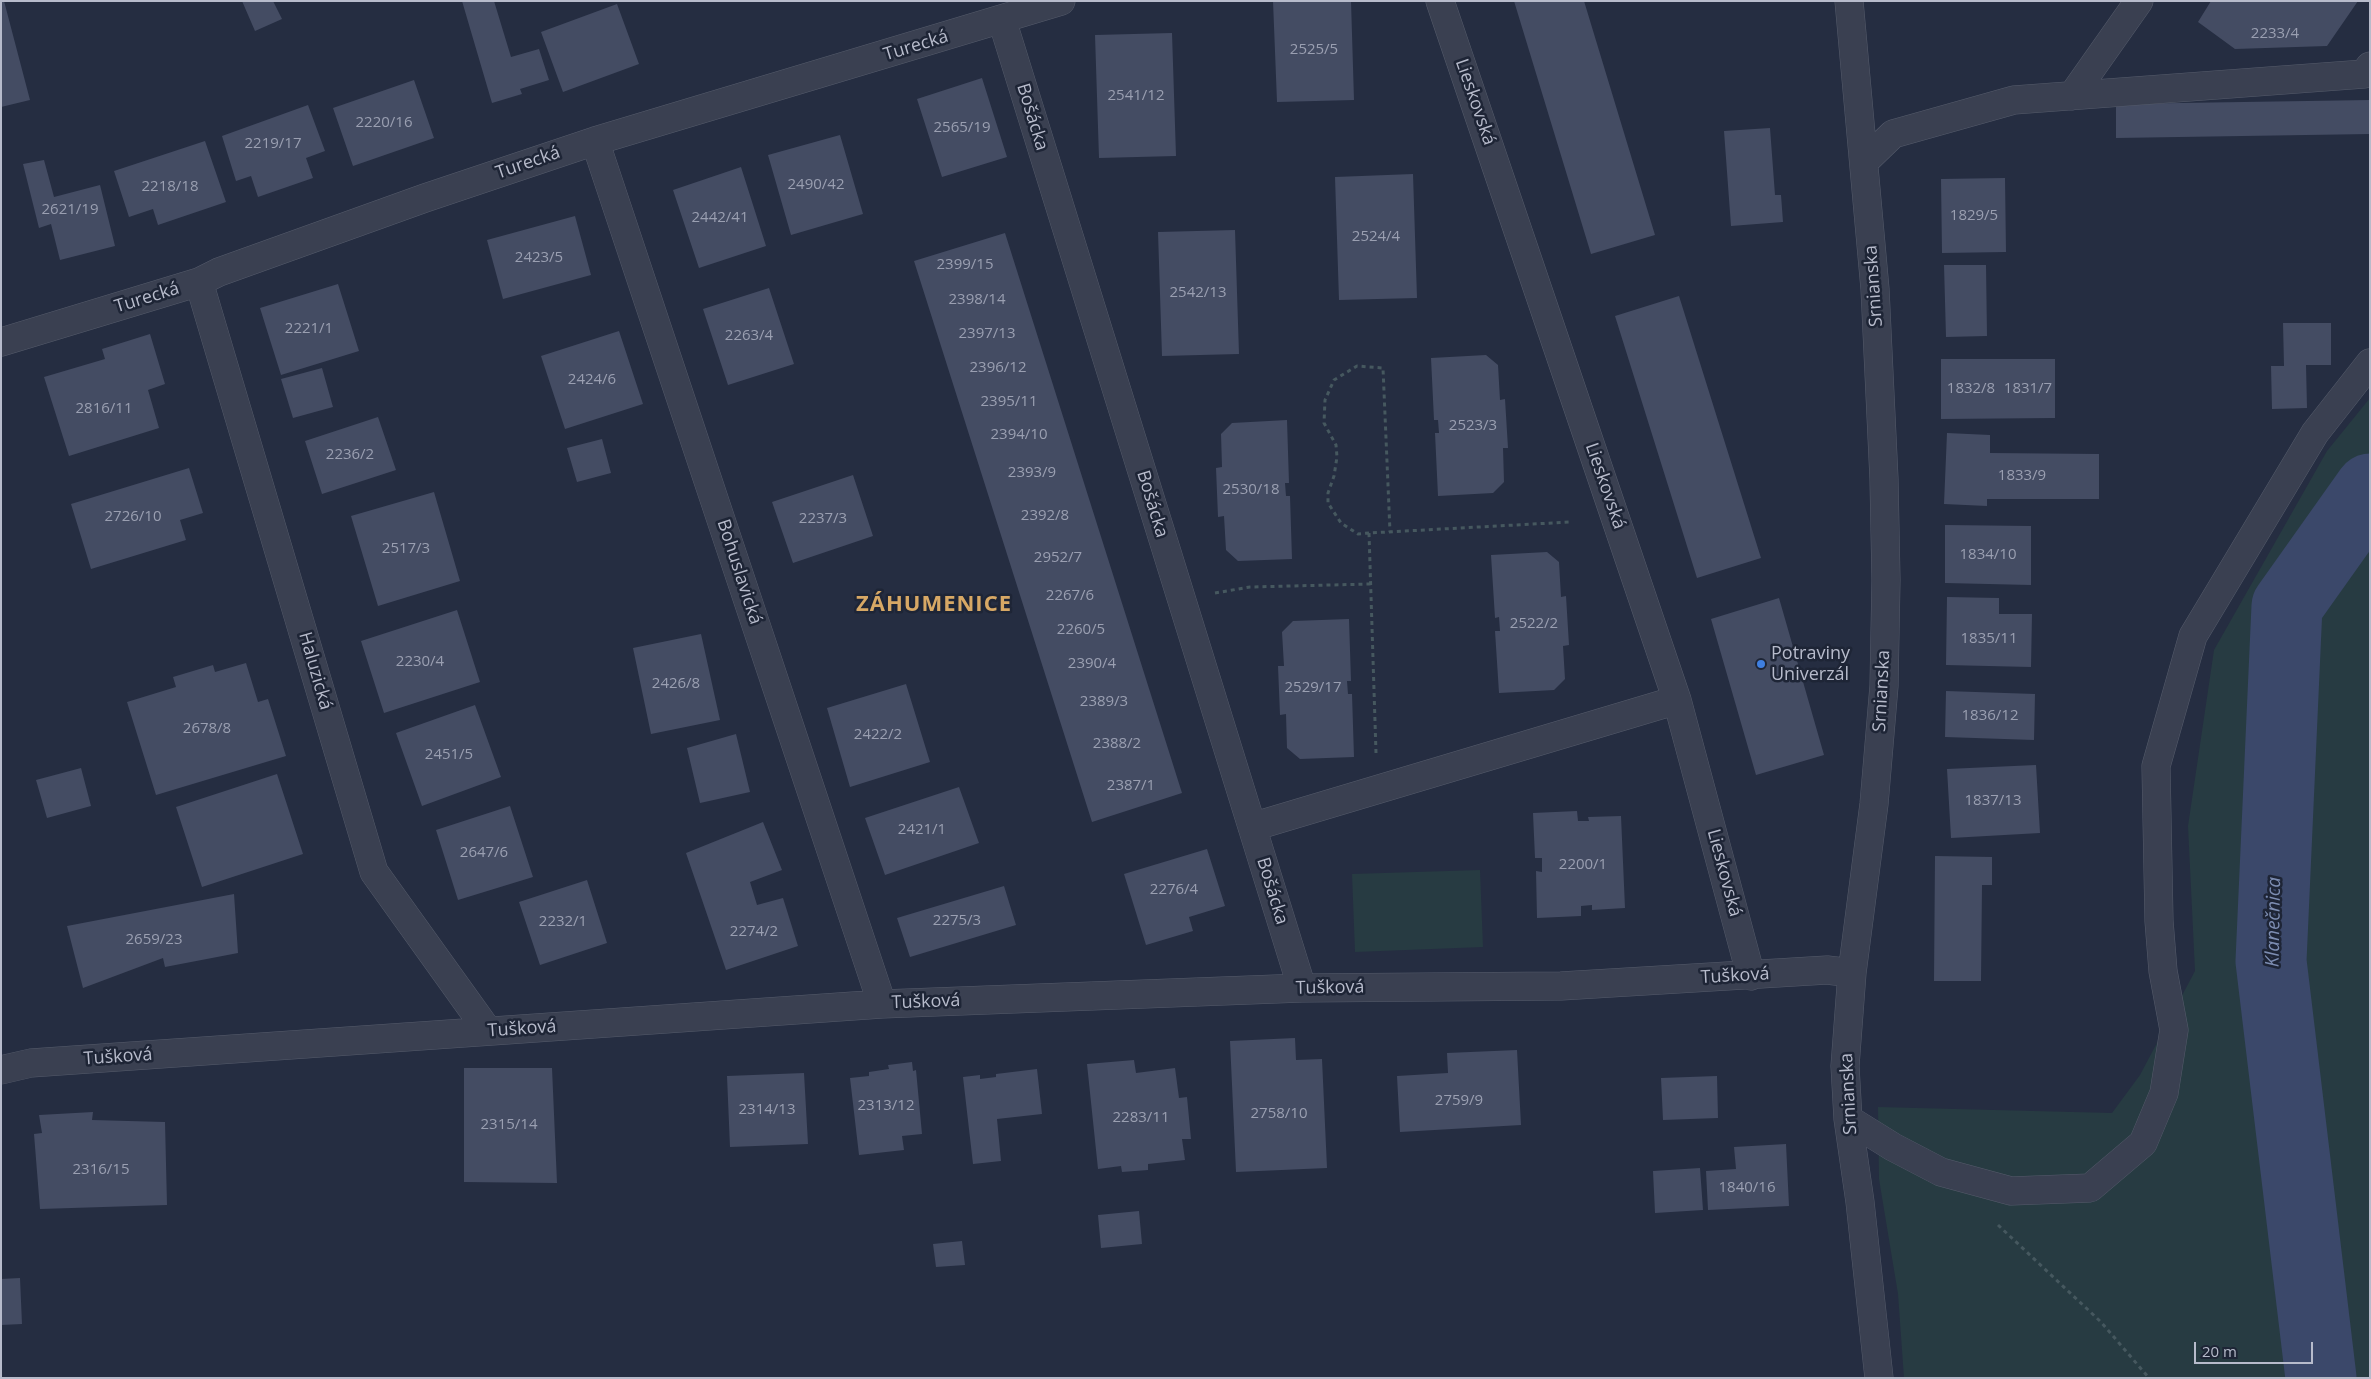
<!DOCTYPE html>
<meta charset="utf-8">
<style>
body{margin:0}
#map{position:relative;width:2371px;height:1379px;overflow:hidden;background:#252d41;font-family:"Open Sans",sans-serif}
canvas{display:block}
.frame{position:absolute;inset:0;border:2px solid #b7bbcb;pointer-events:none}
.scale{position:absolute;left:2194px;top:1342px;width:119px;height:22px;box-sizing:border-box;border:2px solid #b7bbcb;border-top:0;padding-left:6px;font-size:15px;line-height:18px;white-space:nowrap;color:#b7bbcb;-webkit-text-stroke:4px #1e2536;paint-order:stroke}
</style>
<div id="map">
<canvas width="2371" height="1379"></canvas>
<div class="frame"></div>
<div class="scale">20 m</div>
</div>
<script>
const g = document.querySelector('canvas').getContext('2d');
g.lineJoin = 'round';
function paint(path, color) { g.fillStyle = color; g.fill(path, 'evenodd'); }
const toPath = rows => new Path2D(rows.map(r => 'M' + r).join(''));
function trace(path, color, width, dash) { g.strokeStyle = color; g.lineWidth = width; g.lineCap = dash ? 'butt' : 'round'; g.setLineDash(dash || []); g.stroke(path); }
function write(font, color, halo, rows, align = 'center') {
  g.font = font + ' "Open Sans",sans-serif'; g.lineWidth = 5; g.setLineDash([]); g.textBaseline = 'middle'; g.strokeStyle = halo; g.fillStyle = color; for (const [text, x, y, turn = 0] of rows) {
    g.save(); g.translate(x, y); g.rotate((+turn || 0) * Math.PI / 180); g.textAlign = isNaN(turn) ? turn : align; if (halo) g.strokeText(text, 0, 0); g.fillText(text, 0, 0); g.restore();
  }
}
const green = toPath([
 [2370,398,2370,1378,1904,1378,1898,1294,1879,1179,1878,1107,2112,1113,2140,1075,2195,971,2188,826,2214,650,2327,451],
 [1480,870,1483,947,1355,952,1352,874]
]);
const river = toPath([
 [2321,1378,2271,961,2287,606,2370,489]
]);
const building = toPath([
 [1,1,4,1,30,100,1,107],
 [242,1,273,1,282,19,255,31],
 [462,1,494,1,511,57,539,49,549,80,520,89,522,94,492,103],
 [1273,1,1351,1,1354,100,1277,102],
 [1514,1,1584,1,1655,235,1591,254],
 [2211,1,2358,1,2327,46,2235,49,2198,22],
 [617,4,639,64,563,92,541,32],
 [1172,33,1176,156,1099,158,1095,35],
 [982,78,1007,157,942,177,917,99],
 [414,80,434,138,353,166,333,108],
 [2370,100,2370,134,2116,138,2116,104],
 [308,105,325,151,306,158,313,178,258,197,251,176,236,181,222,136],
 [1770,128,1775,195,1781,195,1783,222,1731,226,1724,131],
 [840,135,863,214,791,235,768,155],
 [205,141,226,202,158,225,153,209,129,217,114,171],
 [44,160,54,197,100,185,115,246,60,260,51,224,39,228,23,164],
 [741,167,766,246,699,268,673,190],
 [1413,174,1417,298,1339,300,1335,177],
 [2005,178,2006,252,1942,253,1941,179],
 [575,216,591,275,503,299,487,240],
 [1235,230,1239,354,1162,356,1158,232],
 [1005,233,1182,793,1092,822,914,261],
 [1944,265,1986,265,1987,336,1946,337],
 [338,284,359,351,281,375,260,308],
 [769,288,794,364,728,385,703,309],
 [1679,296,1761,558,1697,578,1615,316],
 [2283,323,2331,323,2331,365,2306,365,2307,408,2272,409,2271,366,2284,366],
 [619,331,643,404,565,429,541,356],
 [150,334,165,384,148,390,159,428,69,456,44,377,105,359,102,349],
 [1486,355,1498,365,1500,400,1505,399,1508,448,1503,448,1504,482,1493,493,1438,496,1435,433,1439,433,1438,420,1434,420,1431,358],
 [1941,359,2055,359,2055,418,1941,419],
 [322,368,333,407,293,418,281,379],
 [378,417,396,470,322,494,305,441],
 [1287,420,1289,483,1285,483,1286,496,1290,496,1292,559,1238,561,1226,550,1224,516,1218,517,1216,468,1222,467,1221,434,1232,423],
 [1947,433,1990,435,1990,453,2099,454,2099,499,1987,499,1987,506,1944,504],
 [602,439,611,473,577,482,567,448],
 [189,468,203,513,180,520,186,540,91,569,71,504],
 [853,475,873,536,793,563,772,502],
 [434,492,460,581,378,606,351,516],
 [1945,525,2031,526,2031,585,1945,583],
 [1547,552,1559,562,1561,597,1566,596,1569,645,1563,646,1565,679,1554,690,1499,693,1495,631,1500,631,1499,617,1495,618,1491,555],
 [1947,597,1999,598,1999,614,2032,614,2031,667,1946,665],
 [1779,598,1824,755,1756,775,1711,619],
 [457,610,480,682,384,713,361,641],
 [1349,619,1351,681,1347,681,1348,694,1352,694,1354,757,1300,759,1287,748,1286,714,1280,715,1278,666,1284,666,1282,632,1293,621],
 [701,634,720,720,651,734,633,648],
 [246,663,258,702,268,699,286,756,156,795,127,702,176,687,173,677,213,665,215,672],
 [906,684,930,762,850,787,827,708],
 [1946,691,2035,694,2034,740,1945,737],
 [475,705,501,777,422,806,396,733],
 [736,734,750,792,700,803,687,748],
 [2036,765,2040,833,1951,838,1947,769],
 [81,768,91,806,47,818,36,780],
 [277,774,303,854,202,887,176,807],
 [959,787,979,843,885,875,865,818],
 [510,806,533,877,458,900,436,830],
 [1577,811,1578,821,1589,821,1588,817,1621,816,1625,908,1592,910,1592,905,1581,906,1581,916,1537,918,1536,871,1542,872,1542,858,1535,858,1533,813],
 [763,822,782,870,750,882,757,905,783,898,798,946,726,970,686,853],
 [1207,849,1225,906,1189,917,1193,931,1146,945,1124,874],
 [1935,856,1992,857,1992,885,1982,885,1981,981,1934,981],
 [587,880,607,943,540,965,519,902],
 [1004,886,1016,925,910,957,897,918],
 [234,894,238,953,165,967,163,958,83,988,67,926],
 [1295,1038,1296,1060,1322,1059,1327,1168,1236,1172,1230,1041],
 [1517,1050,1521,1125,1400,1132,1397,1076,1448,1073,1447,1053],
 [1134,1060,1136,1073,1175,1068,1179,1098,1187,1097,1191,1139,1182,1139,1185,1160,1148,1164,1148,1170,1122,1172,1121,1166,1098,1169,1087,1064],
 [912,1062,913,1071,916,1070,922,1134,902,1136,904,1150,859,1155,850,1078,869,1076,869,1072,889,1069,888,1065],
 [464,1068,552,1068,557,1183,464,1182],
 [1037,1069,1042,1114,997,1119,1001,1161,973,1164,963,1077,980,1075,980,1079,996,1077,996,1074],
 [804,1073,808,1144,730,1147,727,1076],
 [1717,1076,1718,1118,1663,1120,1661,1078],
 [93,1112,92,1120,165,1122,167,1205,40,1209,34,1134,42,1133,39,1115],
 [1786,1144,1789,1206,1708,1210,1706,1171,1736,1169,1734,1147],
 [1700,1168,1703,1210,1655,1213,1653,1171],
 [1139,1211,1142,1244,1101,1248,1098,1215],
 [962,1241,965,1265,936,1267,933,1244],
 [20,1278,22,1324,1,1325,1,1279]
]);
const path = toPath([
 [1369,533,1358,534,1341,523,1328,503,1328,493,1334,476,1337,457,1336,445,1324,423,1325,400,1334,380,1357,366,1383,368,1390,532],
 [1215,593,1250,587,1371,584],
 [1376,753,1369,533,1570,522],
 [1998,1225,2101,1322,2149,1378]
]);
const minor = toPath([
 [1440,1,1677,700,1751,976],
 [1849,1,1875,289,1884,479,1886,580,1884,686,1874,804,1852,973,1845,1066,1848,1119,1860,1202,1879,1378],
 [1002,20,1302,988],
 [2072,96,2139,1],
 [595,141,882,1004],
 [1864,162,1893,134,2014,100,2364,74,2370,66],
 [199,282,374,872,488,1031],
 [1,342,199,282,219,272,425,198,595,141,1061,1],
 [1252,827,1677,700],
 [1,1070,31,1063,882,1004,1302,988,1561,986,1827,970,1852,973],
 [1848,1119,1893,1147,1941,1172,2011,1191,2090,1188,2143,1143,2164,1093,2174,1030,2163,971,2159,921,2156,766,2193,636,2315,433,2370,363]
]);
const markers = [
 [1761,664,5,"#3f7fe0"]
];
const numberNames = [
 ["2233/4",2275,34],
 ["2525/5",1314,50],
 ["2541/12",1136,96],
 ["2220/16",384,123],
 ["2565/19",962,128],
 ["2219/17",273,144],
 ["2490/42",816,185],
 ["2218/18",170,187],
 ["2621/19",70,210],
 ["1829/5",1974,216],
 ["2442/41",720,218],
 ["2524/4",1376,237],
 ["2423/5",539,258],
 ["2399/15",965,265],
 ["2542/13",1198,293],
 ["2398/14",977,300],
 ["2221/1",309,329],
 ["2397/13",987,334],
 ["2263/4",749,336],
 ["2396/12",998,368],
 ["2424/6",592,380],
 ["1832/8",1971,389],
 ["1831/7",2028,389],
 ["2395/11",1009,402],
 ["2816/11",104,409],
 ["2523/3",1473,426],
 ["2394/10",1019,435],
 ["2236/2",350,455],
 ["2393/9",1032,473],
 ["1833/9",2022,476],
 ["2530/18",1251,490],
 ["2392/8",1045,516],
 ["2726/10",133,517],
 ["2237/3",823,519],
 ["2517/3",406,549],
 ["1834/10",1988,555],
 ["2952/7",1058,558],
 ["2267/6",1070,596],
 ["2522/2",1534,624],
 ["2260/5",1081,630],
 ["1835/11",1989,639],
 ["2230/4",420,662],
 ["2390/4",1092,664],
 ["2426/8",676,684],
 ["2529/17",1313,688],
 ["2389/3",1104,702],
 ["1836/12",1990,716],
 ["2678/8",207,729],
 ["2422/2",878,735],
 ["2388/2",1117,744],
 ["2451/5",449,755],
 ["2387/1",1131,786],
 ["1837/13",1993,801],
 ["2421/1",922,830],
 ["2647/6",484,853],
 ["2200/1",1583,865],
 ["2276/4",1174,890],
 ["2275/3",957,921],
 ["2232/1",563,922],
 ["2274/2",754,932],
 ["2659/23",154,940],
 ["2759/9",1459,1101],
 ["2313/12",886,1106],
 ["2314/13",767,1110],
 ["2758/10",1279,1114],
 ["2283/11",1141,1118],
 ["2315/14",509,1125],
 ["2316/15",101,1170],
 ["1840/16",1747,1188]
];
const streetNames = [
 ["Turecká",916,46,-17],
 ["Lieskovská",1475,102,71],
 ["Bošácka",1032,117,73],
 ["Turecká",528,163,-19],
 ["Srnianska",1874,286,-94],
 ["Turecká",147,298,-17],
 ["Lieskovská",1605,486,71],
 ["Bošácka",1152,504,73],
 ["Bohuslavická",739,572,72],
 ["Haluzická",315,671,74],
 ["Srnianska",1882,691,-87],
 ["Lieskovská",1724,873,75],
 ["Bošácka",1272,891,73],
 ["Tušková",1735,976,-3],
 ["Tušková",1330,988,-1],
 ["Tušková",926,1002,-2],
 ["Tušková",522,1029,-4],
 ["Tušková",118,1057,-4],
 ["Srnianska",1849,1094,-93]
];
const poiNames = [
 ["Potraviny",1771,654],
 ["Univerzál",1771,675]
];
const waterNames = [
 ["Klanečnica",2274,922,-89]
];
const districtNames = [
 ["ZÁHUMENICE",934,605]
];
paint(green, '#273b42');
trace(river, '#3b486a', 71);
paint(building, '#444c63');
trace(minor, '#555b6b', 29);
trace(path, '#46585f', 3, [4, 4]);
trace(minor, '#3a4051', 28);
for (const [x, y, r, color] of markers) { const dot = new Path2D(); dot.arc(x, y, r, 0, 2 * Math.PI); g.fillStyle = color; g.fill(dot); trace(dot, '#1e2536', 2); }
write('15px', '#9a9fb1', null, numberNames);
write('18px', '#b7bbcb', '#1e2536', streetNames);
write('18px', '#b7bbcb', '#1e2536', poiNames, 'left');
write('italic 19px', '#7d8db2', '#1e2536', waterNames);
g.letterSpacing = '1px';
write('bold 22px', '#d7a865', '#1e2536', districtNames);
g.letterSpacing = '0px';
</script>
